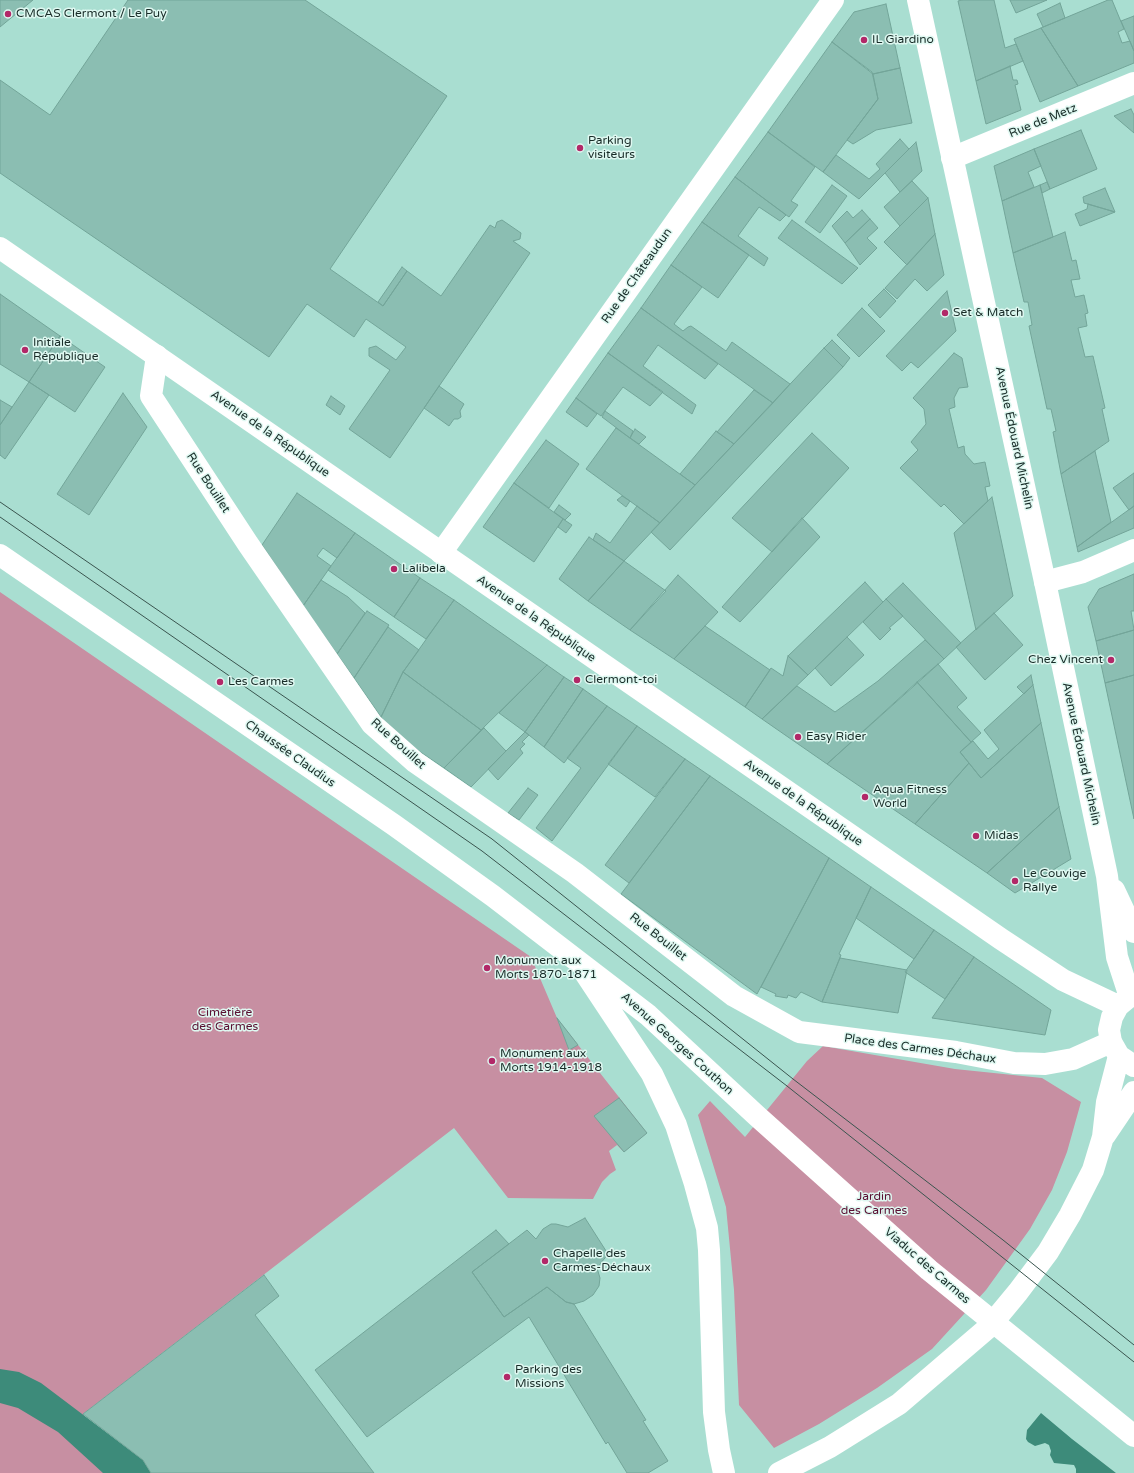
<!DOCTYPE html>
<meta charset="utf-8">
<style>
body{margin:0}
canvas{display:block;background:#a9ded1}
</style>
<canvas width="1134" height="1473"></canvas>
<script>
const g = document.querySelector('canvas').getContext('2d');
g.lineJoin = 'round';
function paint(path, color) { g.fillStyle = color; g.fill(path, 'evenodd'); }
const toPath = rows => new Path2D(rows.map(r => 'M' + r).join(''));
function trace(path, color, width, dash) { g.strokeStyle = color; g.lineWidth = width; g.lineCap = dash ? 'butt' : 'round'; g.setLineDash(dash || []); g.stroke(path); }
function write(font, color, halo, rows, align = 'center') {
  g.font = font + ' "Varela Round",sans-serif'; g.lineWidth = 3; g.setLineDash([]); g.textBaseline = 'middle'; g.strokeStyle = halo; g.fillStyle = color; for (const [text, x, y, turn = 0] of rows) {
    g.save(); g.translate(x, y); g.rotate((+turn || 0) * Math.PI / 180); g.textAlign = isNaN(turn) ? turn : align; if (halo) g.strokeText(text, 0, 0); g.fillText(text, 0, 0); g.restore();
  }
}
const green = toPath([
 [0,592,531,957,557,1018,647,1133,624,1152,617,1145,609,1151,616,1170,610,1174,602,1182,593,1199,508,1198,454,1128,83,1414,126,1473,0,1473],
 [823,1046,955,1069,1042,1078,1081,1102,1067,1152,1052,1190,1030,1229,986,1290,932,1349,877,1388,819,1424,774,1448,739,1405,734,1290,726,1207,698,1115,710,1101,745,1137,807,1061]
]);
const water = toPath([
 [0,1369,19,1372,41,1383,143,1460,151,1473,103,1473,58,1432,18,1408,0,1403],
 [1041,1413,1072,1439,1116,1473,1076,1473,1076,1469,1074,1465,1054,1463,1050,1455,1051,1451,1049,1445,1045,1443,1035,1446,1028,1442,1026,1439,1027,1430]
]);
const building = toPath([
 [0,0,33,0,0,27,0,0],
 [128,0,305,0,447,96,330,269,383,306,407,271,441,296,490,225,495,228,497,222,502,220,521,233,520,239,513,241,530,253,390,458,349,429,390,370,369,356,369,348,376,346,396,360,406,347,366,319,354,337,307,304,269,357,0,173,0,80,50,115,128,0],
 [962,0,994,0,1005,48,1016,44,1023,61,976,81,958,1,962,0],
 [1010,0,1047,0,1016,13,1010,0],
 [1108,0,1112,0,1124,29,1118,32,1122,43,1130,41,1134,51,1134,63,1078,86,1041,28,1108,0],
 [1060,3,1065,18,1043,27,1037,14,1060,3],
 [886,4,900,68,873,74,832,42,854,12,886,4],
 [1134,16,1134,51,1121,21,1134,16],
 [1041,28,1078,86,1040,102,1014,39,1041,28],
 [832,42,872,72,878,99,823,172,768,132,832,42],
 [1010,66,1013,80,1017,80,1018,84,1015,85,1021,110,986,124,976,81,1010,66],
 [900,68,912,123,876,130,853,144,847,140,878,99,873,74,900,68],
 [1131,109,1134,115,1134,133,1114,116,1131,109],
 [1081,130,1097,169,1050,189,1034,149,1081,130],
 [768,132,815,167,791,201,798,205,789,217,735,177,768,132],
 [900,139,909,149,859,199,823,172,836,155,869,179,880,169,876,164,900,139],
 [916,142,922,171,900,192,885,173,916,142],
 [1034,149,1041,166,1028,172,1034,187,1002,201,994,166,1034,149],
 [735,177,786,215,780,221,759,207,738,236,768,258,764,266,702,222,735,177],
 [912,181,928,198,900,226,884,207,912,181],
 [1047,182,1050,189,1042,193,1040,185,1047,182],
 [832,185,847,196,820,233,805,222,832,185],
 [1040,185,1053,237,1013,253,1002,201,1040,185],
 [1105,188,1115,212,1084,203,1083,197,1105,188],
 [928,198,935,234,907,265,884,242,928,198],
 [1088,204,1115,212,1080,226,1075,214,1087,209,1088,204],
 [862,210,870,219,845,243,832,226,847,211,853,218,862,210],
 [870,219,878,228,867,238,877,248,860,265,845,243,870,219],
 [792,220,858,268,842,284,778,238,792,220],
 [702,222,749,255,718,298,671,265,702,222],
 [1065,232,1072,261,1076,260,1080,279,1071,280,1075,297,1084,295,1088,313,1085,314,1087,326,1078,328,1085,357,1093,356,1105,408,1102,409,1109,441,1061,474,1053,432,1056,431,1051,409,1047,409,1029,326,1032,325,1028,302,1024,302,1013,253,1065,232],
 [935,234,944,275,927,291,915,279,897,299,885,288,935,234],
 [671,265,702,287,674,324,683,331,688,327,691,326,726,351,732,342,790,384,773,403,641,308,671,265],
 [402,267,407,271,383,306,378,302,402,267],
 [884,289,896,301,880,318,868,305,884,289],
 [947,291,956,331,918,368,911,362,902,371,886,356,947,291],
 [0,294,60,336,29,382,0,364,0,294],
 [641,308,718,364,705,379,658,345,643,366,696,405,692,414,608,353,641,308],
 [862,308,885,331,859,357,837,335,862,308],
 [60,336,105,367,75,412,29,382,60,336],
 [832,340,850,358,843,367,824,348,832,340],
 [824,348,843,367,670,550,651,532,824,348],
 [608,353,663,392,650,406,623,387,601,416,576,398,608,353],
 [954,353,962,358,968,387,959,388,954,398,955,407,949,409,958,448,964,446,965,454,974,464,985,462,990,486,985,487,988,501,964,524,944,504,941,507,900,468,918,450,911,442,926,424,924,409,913,398,954,353],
 [29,382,49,395,5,459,0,455,0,425,29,382],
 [439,386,464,404,460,411,461,417,458,419,454,419,449,426,424,408,439,386],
 [754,390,773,403,734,444,717,432,754,390],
 [123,393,147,427,89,515,57,494,123,393],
 [331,396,345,406,340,415,326,405,331,396],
 [576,398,597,414,587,427,566,412,576,398],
 [0,400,12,407,0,425,0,400],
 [605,411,633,431,630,438,602,417,605,411],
 [616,428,695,485,660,523,586,469,616,428],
 [635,429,646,437,639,444,630,438,635,429],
 [716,431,734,444,695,485,680,474,716,431],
 [812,433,849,468,772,552,732,518,812,433],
 [546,440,579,464,549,508,514,483,546,440],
 [1095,451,1111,522,1077,547,1061,474,1095,451],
 [1134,473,1134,506,1129,510,1113,488,1134,473],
 [514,483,563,519,534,562,483,527,514,483],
 [297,493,355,533,337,558,323,548,317,556,331,566,303,606,262,545,297,493],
 [622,496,630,501,626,507,617,500,622,496],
 [992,497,1013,596,976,630,954,533,992,497],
 [559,505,571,514,565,520,554,512,559,505],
 [637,506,660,523,624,561,593,540,596,533,610,543,637,506],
 [1134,506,1134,528,1078,552,1077,547,1134,506],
 [802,518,820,537,740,622,722,607,802,518],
 [563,519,572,525,566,533,558,527,563,519],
 [355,533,420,578,394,617,328,570,355,533],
 [589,537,624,561,588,601,559,579,589,537],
 [624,561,666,591,630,630,588,601,624,561],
 [1134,574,1134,611,1131,611,1134,630,1096,641,1088,607,1099,589,1134,574],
 [678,575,718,612,674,659,630,630,678,575],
 [420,578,454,600,426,639,394,617,420,578],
 [321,580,348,597,365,613,337,654,303,606,321,580],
 [865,582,883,602,808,675,788,656,865,582],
 [903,583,961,643,944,659,886,599,903,583],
 [886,599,903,616,889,628,891,629,880,640,863,622,886,599],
 [454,600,547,665,481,730,403,672,454,600],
 [367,611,389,625,354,678,337,654,367,611],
 [994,613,1023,645,985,680,956,647,994,613],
 [705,626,770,670,745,707,674,659,705,626],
 [388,627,419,650,403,672,381,717,354,678,388,627],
 [1134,630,1134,675,1105,683,1096,641,1134,630],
 [847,637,864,655,831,686,815,668,847,637],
 [925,640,944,659,827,764,762,719,797,686,835,712,878,681,925,640],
 [788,656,808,675,762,719,745,707,771,668,783,676,788,656],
 [938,664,967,698,957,707,981,733,971,742,917,682,938,664],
 [547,665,564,677,525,732,499,713,547,665],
 [403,672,481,730,444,768,391,732,381,717,403,672],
 [1031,675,1033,685,1024,694,1017,687,1031,675],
 [1134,675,1134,819,1105,683,1134,675],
 [564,677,583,689,544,747,525,732,564,677],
 [917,682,971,742,960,752,969,763,915,824,827,764,917,682],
 [1033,685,1041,723,981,778,960,752,973,741,988,759,999,749,984,730,1033,685],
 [583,689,607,706,564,763,544,747,583,689],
 [607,706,637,726,552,841,536,828,581,768,567,758,607,706],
 [1041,723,1059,807,987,873,915,824,969,763,981,778,1041,723],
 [637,726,685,759,655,797,608,764,637,726],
 [484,728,506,751,471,787,444,768,484,728],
 [525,732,529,735,522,742,525,744,520,749,523,753,498,780,488,769,525,732],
 [685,759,710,776,629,883,605,865,685,759],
 [710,776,829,858,757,994,621,894,710,776],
 [528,788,538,795,519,820,508,813,528,788],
 [1059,807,1071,859,1015,893,987,873,1059,807],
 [829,858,871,887,839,954,841,955,822,1002,801,992,796,998,788,995,787,998,775,996,776,994,761,987,829,858],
 [871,887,934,930,914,959,856,918,871,887],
 [934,930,974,957,945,999,905,972,934,930],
 [974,957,1051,1010,1045,1035,932,1018,974,957],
 [840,958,907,970,898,1013,822,1002,840,958],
 [557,1018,578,1045,569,1050,557,1018],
 [619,1098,647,1133,624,1152,594,1116,619,1098],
 [585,1218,608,1254,597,1268,600,1278,599,1286,593,1295,584,1301,574,1304,566,1302,547,1287,504,1317,472,1272,527,1230,536,1239,543,1229,551,1224,556,1224,568,1227,585,1218],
 [496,1230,509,1244,472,1272,504,1317,547,1287,566,1302,574,1304,646,1420,643,1421,668,1461,648,1473,627,1473,608,1442,606,1444,529,1317,367,1437,315,1370,496,1230],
 [264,1275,279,1296,255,1315,374,1473,151,1473,143,1460,83,1414,264,1275]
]);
const minor = toPath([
 [952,158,1134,83],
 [157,356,151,396,248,544,372,724,415,762,575,873,734,996,799,1032,956,1052,1014,1063,1045,1064,1073,1059,1111,1042],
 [441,553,833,0],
 [1045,582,1083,572,1134,550]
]);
const major = toPath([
 [918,0,1045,582,1107,876,1117,957,1130,997],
 [0,248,1001,939,1063,980,1118,1006],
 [0,555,394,825,493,896,575,959,648,1015,757,1116,929,1270,1134,1436],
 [1114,890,1134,932],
 [585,973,652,1074,676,1125,695,1184,707,1228,709,1250,714,1412,719,1450,724,1473],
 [1129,997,1118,1006,1112,1017,1109,1030,1111,1042,1119,1056,1134,1066],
 [1105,1135,1134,1092],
 [779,1473,830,1447,899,1404,989,1327,1018,1292,1048,1252,1070,1215,1093,1170,1103,1137,1107,1102,1119,1056]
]);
const tram = toPath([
 [0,502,492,839,793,1079,1003,1240,1134,1345],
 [0,517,482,851,787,1086,1134,1362]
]);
const markers = [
 [8,14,4,"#b22868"],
 [864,40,4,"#b22868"],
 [580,148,4,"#b22868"],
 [945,313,4,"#b22868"],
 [25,350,4,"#b22868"],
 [394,569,4,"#b22868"],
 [1111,660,4,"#b22868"],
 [577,680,4,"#b22868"],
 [220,682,4,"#b22868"],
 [798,737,4,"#b22868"],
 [865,797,4,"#b22868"],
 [976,836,4,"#b22868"],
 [1015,881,4,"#b22868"],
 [487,968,4,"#b22868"],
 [492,1061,4,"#b22868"],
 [545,1261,4,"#b22868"],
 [507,1377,4,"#b22868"]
];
const poiNames = [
 ["CMCAS Clermont / Le Puy",16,14],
 ["IL Giardino",872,40],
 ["Parking",588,141],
 ["visiteurs",588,155],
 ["Set & Match",953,313],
 ["Initiale",33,343],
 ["République",33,357],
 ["Lalibela",402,569],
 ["Chez Vincent",1103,660,"right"],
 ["Clermont-toi",585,680],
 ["Les Carmes",228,682],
 ["Easy Rider",806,737],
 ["Aqua Fitness",873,790],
 ["World",873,804],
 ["Midas",984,836],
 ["Le Couvige",1023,874],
 ["Rallye",1023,888],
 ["Monument aux",495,961],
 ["Morts 1870-1871",495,975],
 ["Monument aux",500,1054],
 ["Morts 1914-1918",500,1068],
 ["Chapelle des",553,1254],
 ["Carmes-Déchaux",553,1268],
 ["Parking des",515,1370],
 ["Missions",515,1384]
];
const streetNames = [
 ["Rue de Metz",1043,121,-22],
 ["Rue de Châteaudun",637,276,-55],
 ["Avenue de la République",270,434,35],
 ["Avenue Édouard Michelin",1014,438,78],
 ["Rue Bouillet",208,483,57],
 ["Avenue de la République",536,619,35],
 ["Rue Bouillet",398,744,42],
 ["Chaussée Claudius",290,754,35],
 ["Avenue Édouard Michelin",1081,754,78],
 ["Avenue de la République",803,803,35],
 ["Rue Bouillet",658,937,38],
 ["Avenue Georges Couthon",677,1044,42],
 ["Place des Carmes Déchaux",920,1049,8],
 ["Viaduc des Carmes",927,1266,41]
];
const parkNames = [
 ["Cimetière",225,1013],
 ["des Carmes",225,1027],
 ["Jardin",874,1197],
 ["des Carmes",874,1211]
];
paint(green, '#c78fa2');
paint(water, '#3d8b7a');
paint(building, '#8bbeb2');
trace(building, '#73a599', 1);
trace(minor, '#fff', 22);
trace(major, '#fff', 22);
trace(tram, '#3a554f', 1);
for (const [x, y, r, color] of markers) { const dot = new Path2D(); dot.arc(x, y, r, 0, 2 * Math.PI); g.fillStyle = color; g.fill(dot); trace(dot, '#dff8f1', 1.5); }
write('12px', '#182c28', '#dff8f1', poiNames, 'left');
write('12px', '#182c28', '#dff8f1', streetNames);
write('12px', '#5a0f32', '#dff8f1', parkNames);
</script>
